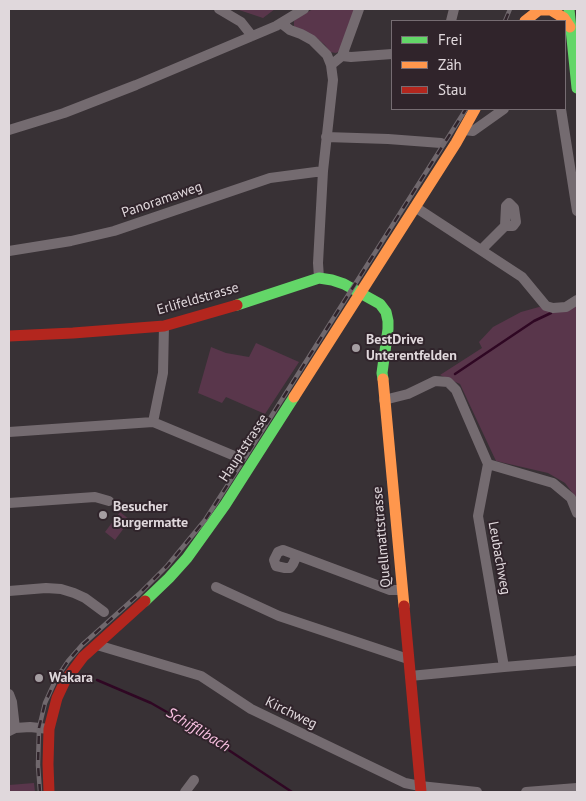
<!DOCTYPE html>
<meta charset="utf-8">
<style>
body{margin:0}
#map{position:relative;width:586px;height:801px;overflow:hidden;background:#383135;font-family:"PT Sans",sans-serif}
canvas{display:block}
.frame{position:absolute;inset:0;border:10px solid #e0d8dc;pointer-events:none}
.legend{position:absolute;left:391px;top:20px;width:175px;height:90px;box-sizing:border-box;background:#30242b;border:1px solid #766c72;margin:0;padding:6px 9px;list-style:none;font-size:15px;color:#e0d8dc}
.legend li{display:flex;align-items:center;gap:10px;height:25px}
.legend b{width:25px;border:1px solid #766c72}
</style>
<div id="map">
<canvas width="586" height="801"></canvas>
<div class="frame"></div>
<ul class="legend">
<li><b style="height:6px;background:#63d668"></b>Frei</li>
<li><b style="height:6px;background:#ff974d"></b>Zäh</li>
<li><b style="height:6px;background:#b3261e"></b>Stau</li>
</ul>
</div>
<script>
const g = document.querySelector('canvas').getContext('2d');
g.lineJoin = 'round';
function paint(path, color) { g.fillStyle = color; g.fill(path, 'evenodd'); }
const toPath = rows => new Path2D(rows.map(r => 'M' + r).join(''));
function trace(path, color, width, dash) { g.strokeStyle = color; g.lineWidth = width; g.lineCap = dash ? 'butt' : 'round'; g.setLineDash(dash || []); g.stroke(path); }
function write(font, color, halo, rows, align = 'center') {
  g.font = font + ' "PT Sans",sans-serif'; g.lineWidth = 4; g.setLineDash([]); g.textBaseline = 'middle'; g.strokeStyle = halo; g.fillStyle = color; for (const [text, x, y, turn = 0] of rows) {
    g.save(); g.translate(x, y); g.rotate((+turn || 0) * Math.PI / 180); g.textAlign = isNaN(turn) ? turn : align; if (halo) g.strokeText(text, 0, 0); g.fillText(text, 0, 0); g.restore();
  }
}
const green = toPath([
 [236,9,275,9,263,18],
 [313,9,317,10,355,9,340,51,336,53,330,52,325,45,314,36,295,27,294,26,294,21,296,19],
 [577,304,577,499,565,483,548,473,496,461,460,384,440,375,482,348,479,342,493,327,521,312,539,307,567,311],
 [256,343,299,362,265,414,226,397,222,403,198,393,211,347,226,353,249,357],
 [120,512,130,520,115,540,105,532],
 [34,783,35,792,9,792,9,785]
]);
const stream = toPath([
 [455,374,534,321,551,313],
 [97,680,151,703,193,727,205,731,227,749,292,792]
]);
const street = toPath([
 [219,9,241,22,252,36],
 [451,21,454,9],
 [281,23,290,30,301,34,312,40,327,55,331,65],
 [342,56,351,57,392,54],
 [561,109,577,211],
 [9,130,64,113,136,85,276,26,304,9],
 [464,130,473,131,504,109],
 [326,137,388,139,441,143],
 [415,207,522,277,546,306,553,308,566,307,577,300],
 [481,250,505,226,506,206,509,203,514,208,516,222,513,226,505,226],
 [9,251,71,241,114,231,270,178,323,171],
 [319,278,318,263,323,171,333,80,331,65,342,56,359,9],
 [384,400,408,394,435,381,448,382,456,390,488,464,478,516,504,667],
 [153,422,163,373,164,326],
 [9,432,153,422,237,457],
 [488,464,553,483,571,498,577,513],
 [9,503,95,497,109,501],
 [297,555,293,564,290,568,285,568,276,566,274,560,278,552,283,550,390,590,402,590],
 [216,587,279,616,408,659],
 [9,591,46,588,61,589,74,593,85,598,104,612],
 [97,645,201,676,251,709,405,783,420,786,477,792],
 [410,676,504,667,575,661,577,660],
 [9,694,12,702,15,728],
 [9,731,15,728,30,727,49,729],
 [185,792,194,780],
 [526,792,577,788]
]);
const fast = toPath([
 [569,9,577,88],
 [237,305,319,278,332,280,344,284,380,304,386,312,388,321,388,329,382,373,383,379],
 [145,601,169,578,187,558,225,505,294,397]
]);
const slow = toPath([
 [525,21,539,10,551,10,564,18,570,27],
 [383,379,404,606],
 [294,397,456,143,475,109]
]);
const jam = toPath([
 [9,336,73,333,164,326,237,305],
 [404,606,421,792],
 [49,792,48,764,49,729,57,698,65,681,83,657,145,601]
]);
const rail = toPath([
 [505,21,510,9],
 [40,792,38,765,39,728,45,703,56,679,68,661,82,645,139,594,167,566,205,520,234,475,466,109]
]);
const markers = [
 [356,348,5,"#a59ea2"],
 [103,515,5,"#a59ea2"],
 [39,678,5,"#a59ea2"]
];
const streetNames = [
 ["Panoramaweg",162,200,-19],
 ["Erlifeldstrasse",198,299,-16],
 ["Hauptstrasse",244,448,-57],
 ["Quellmattstrasse",382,537,-95],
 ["Leubachweg",499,558,80],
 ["Kirchweg",291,713,26]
];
const poiNames = [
 ["BestDrive",366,340],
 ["Unterentfelden",366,356],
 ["Besucher",113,507],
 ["Burgermatte",113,523],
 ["Wakara",49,678]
];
const waterNames = [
 ["Schifflibach",198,730,31]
];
paint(green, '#59364b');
trace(stream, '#2f0723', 2.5);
trace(street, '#746b70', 10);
trace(fast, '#63d668', 11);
trace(slow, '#ff974d', 11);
trace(jam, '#b3261e', 11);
trace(rail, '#70686d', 4.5);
trace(rail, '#30242b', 2.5, [8]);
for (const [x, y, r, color] of markers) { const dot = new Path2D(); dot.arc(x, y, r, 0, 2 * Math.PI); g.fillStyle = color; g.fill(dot); trace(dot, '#30242b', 2); }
write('14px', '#e0d8dc', '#30242b', streetNames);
write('bold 14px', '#e0d8dc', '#30242b', poiNames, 'left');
write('italic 15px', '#fac1e2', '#30242b', waterNames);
</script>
